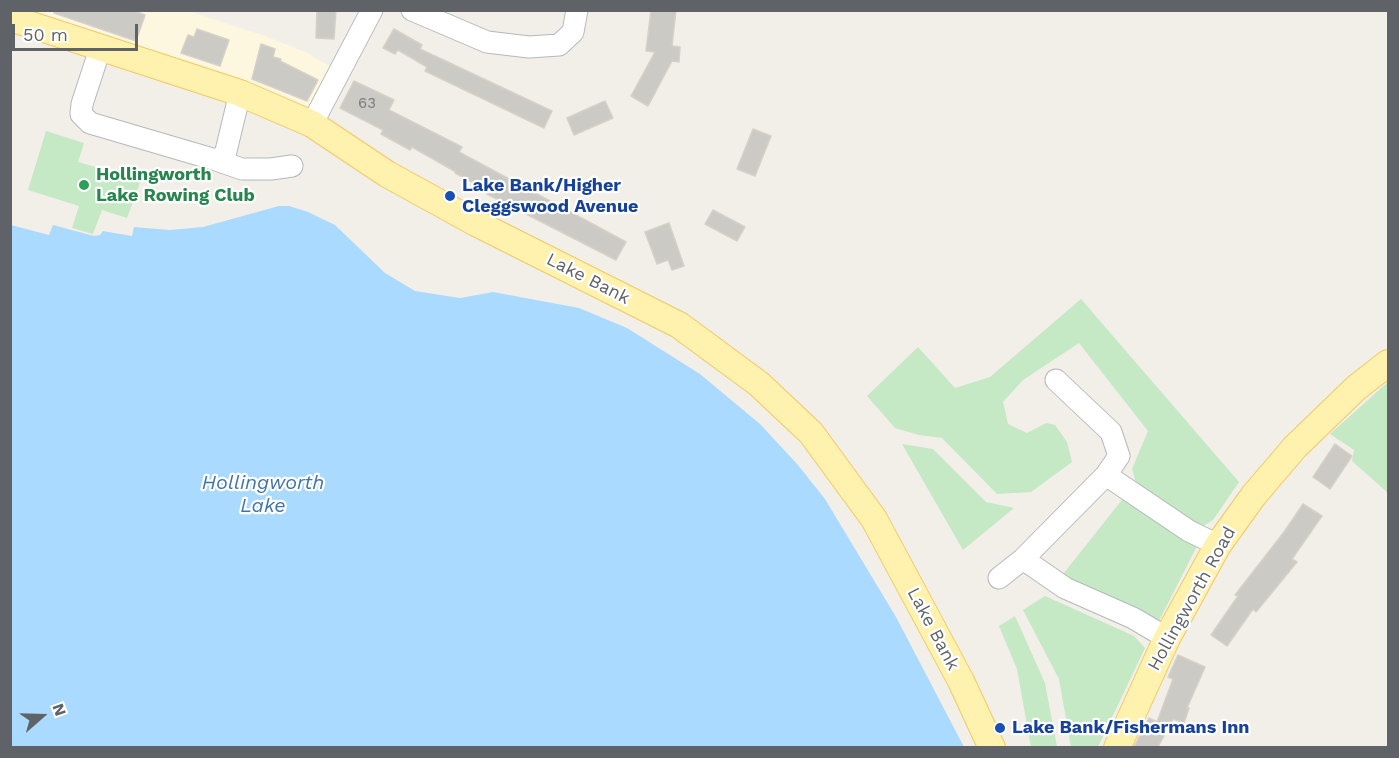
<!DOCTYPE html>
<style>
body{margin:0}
#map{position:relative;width:1399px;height:758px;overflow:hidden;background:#f1efe8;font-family:"Work Sans",sans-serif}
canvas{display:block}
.frame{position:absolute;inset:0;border:12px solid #5f6368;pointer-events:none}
.north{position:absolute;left:12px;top:686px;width:60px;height:60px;-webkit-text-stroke:4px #fff;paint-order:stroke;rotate:70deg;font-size:16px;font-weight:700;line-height:24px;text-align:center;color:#5f6368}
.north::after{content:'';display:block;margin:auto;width:21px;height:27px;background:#5f6368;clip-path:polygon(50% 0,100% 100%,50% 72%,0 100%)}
.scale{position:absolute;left:12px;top:24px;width:126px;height:27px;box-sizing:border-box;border:3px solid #5f6368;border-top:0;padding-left:8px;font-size:18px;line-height:21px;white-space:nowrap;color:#5f6368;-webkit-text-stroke:4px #fff;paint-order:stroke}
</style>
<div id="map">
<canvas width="1399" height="758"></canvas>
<div class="frame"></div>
<div class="north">N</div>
<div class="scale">50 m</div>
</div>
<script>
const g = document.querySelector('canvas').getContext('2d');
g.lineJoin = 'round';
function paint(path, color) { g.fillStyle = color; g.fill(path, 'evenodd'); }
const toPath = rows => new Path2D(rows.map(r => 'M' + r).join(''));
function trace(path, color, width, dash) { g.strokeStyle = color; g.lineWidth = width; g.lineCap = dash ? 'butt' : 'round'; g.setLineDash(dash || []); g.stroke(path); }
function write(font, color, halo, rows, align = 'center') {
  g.font = font + ' "Work Sans",sans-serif'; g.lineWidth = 4.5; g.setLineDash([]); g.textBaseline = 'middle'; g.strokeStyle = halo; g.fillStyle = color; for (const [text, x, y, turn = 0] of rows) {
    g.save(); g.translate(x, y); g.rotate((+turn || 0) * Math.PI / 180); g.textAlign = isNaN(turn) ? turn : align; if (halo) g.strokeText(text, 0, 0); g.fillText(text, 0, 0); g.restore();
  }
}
const commercial = toPath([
 [17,11,188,11,265,36,305,52,331,67,309,111]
]);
const green = toPath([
 [46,131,84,143,78,162,141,180,127,218,102,210,93,234,72,228,79,206,28,190],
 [1081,299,1239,482,1213,520,1200,528,1136,483,1132,469,1148,431,1079,343,1023,380,1003,402,1008,424,1027,433,1046,423,1055,425,1067,442,1072,462,1031,492,997,494,942,438,919,435,895,428,867,396,918,347,955,388,990,377],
 [1388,382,1388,493,1352,461,1354,450,1330,434],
 [902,444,933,449,986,502,1014,508,963,550],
 [1125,496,1198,544,1156,627,1060,578],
 [1045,596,1134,636,1145,648,1098,747,1071,747,1059,679,1023,610],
 [1015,616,1045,683,1057,747,1031,747,1017,669,999,626]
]);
const water = toPath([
 [279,206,289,206,308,212,335,225,385,273,415,291,460,298,493,292,579,308,627,328,700,374,760,424,798,465,825,499,896,617,964,747,11,747,11,225,49,235,53,225,94,236,100,235,103,231,132,236,134,227,170,230,203,227]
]);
const building = toPath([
 [54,10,131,10,145,15,136,41,54,13,54,10],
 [317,10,336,10,334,39,316,38,317,10],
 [651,10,676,10,672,46,680,47,679,62,672,61,648,106,631,96,655,52,646,51,651,10],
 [197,29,229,40,220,66,181,53,188,35,194,37,197,29],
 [394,29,422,45,420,49,552,111,544,128,425,71,427,67,398,50,395,54,383,48,394,29],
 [261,44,275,49,273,57,281,59,280,61,318,80,307,101,252,79,261,44],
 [354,81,394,100,389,110,462,147,459,152,626,242,616,260,487,194,489,191,455,173,456,172,412,147,410,150,381,134,383,130,340,108,354,81],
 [605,101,613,118,574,135,567,118,605,101],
 [753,129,771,136,755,176,737,169,753,129],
 [713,210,745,227,737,241,705,224,713,210],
 [669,223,684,266,672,270,668,260,657,264,645,232,669,223],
 [1335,444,1352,456,1330,489,1313,477,1335,444],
 [1303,504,1322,516,1292,559,1297,562,1256,612,1253,609,1227,646,1211,635,1238,596,1235,595,1284,532,1303,504],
 [1178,655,1205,667,1187,708,1189,708,1184,723,1173,719,1158,747,1134,747,1149,718,1157,722,1173,679,1168,677,1178,655]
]);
const minor = toPath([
 [412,10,487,42,529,47,559,45,573,32,577,10],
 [100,49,82,104,81,114,90,123,216,160,225,155,240,93],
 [312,124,372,10],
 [216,160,242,169,271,169,292,166],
 [1106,475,1189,531,1218,545],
 [1023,559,1065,588,1133,618,1167,638],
 [999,578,1023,559,1106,475,1119,456,1111,432,1056,380]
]);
const major = toPath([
 [10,18,240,93,312,124,387,174,476,223,679,325,759,384,811,433,874,519,961,681,992,748],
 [1117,748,1167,638,1218,545,1254,495,1295,447,1356,388,1388,363]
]);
const markers = [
 [84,185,6,"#2e9e5b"],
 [450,196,6,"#1a4fb4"],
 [1000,728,6,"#1a4fb4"]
];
const numberNames = [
 ["63",367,104]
];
const leisureNames = [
 ["Hollingworth",96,175],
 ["Lake Rowing Club",96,196]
];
const transitNames = [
 ["Lake Bank/Higher",462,186],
 ["Cleggswood Avenue",462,207],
 ["Lake Bank/Fishermans Inn",1012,728]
];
const streetNames = [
 ["Lake Bank",588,279,27],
 ["Hollingworth Road",1192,599,-61],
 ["Lake Bank",933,629,62]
];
const waterNames = [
 ["Hollingworth",263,483],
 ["Lake",263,506]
];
paint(commercial, '#fef7e0');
paint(green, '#c5e8c5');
paint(water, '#aadaff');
paint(building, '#cccac5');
trace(building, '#d6d1c6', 1.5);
trace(minor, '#b5b8bc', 23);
trace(major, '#f2c960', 28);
trace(minor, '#fff', 21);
trace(major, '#fff2af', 26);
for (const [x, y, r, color] of markers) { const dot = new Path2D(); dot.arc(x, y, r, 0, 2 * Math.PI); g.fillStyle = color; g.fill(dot); trace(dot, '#fff', 2); }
write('15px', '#7a7d7f', null, numberNames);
write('bold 18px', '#27864d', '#fff', leisureNames, 'left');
write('bold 18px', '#164399', '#fff', transitNames, 'left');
write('18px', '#5f6368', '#fff', streetNames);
write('italic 20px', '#4174aa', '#fff', waterNames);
</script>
